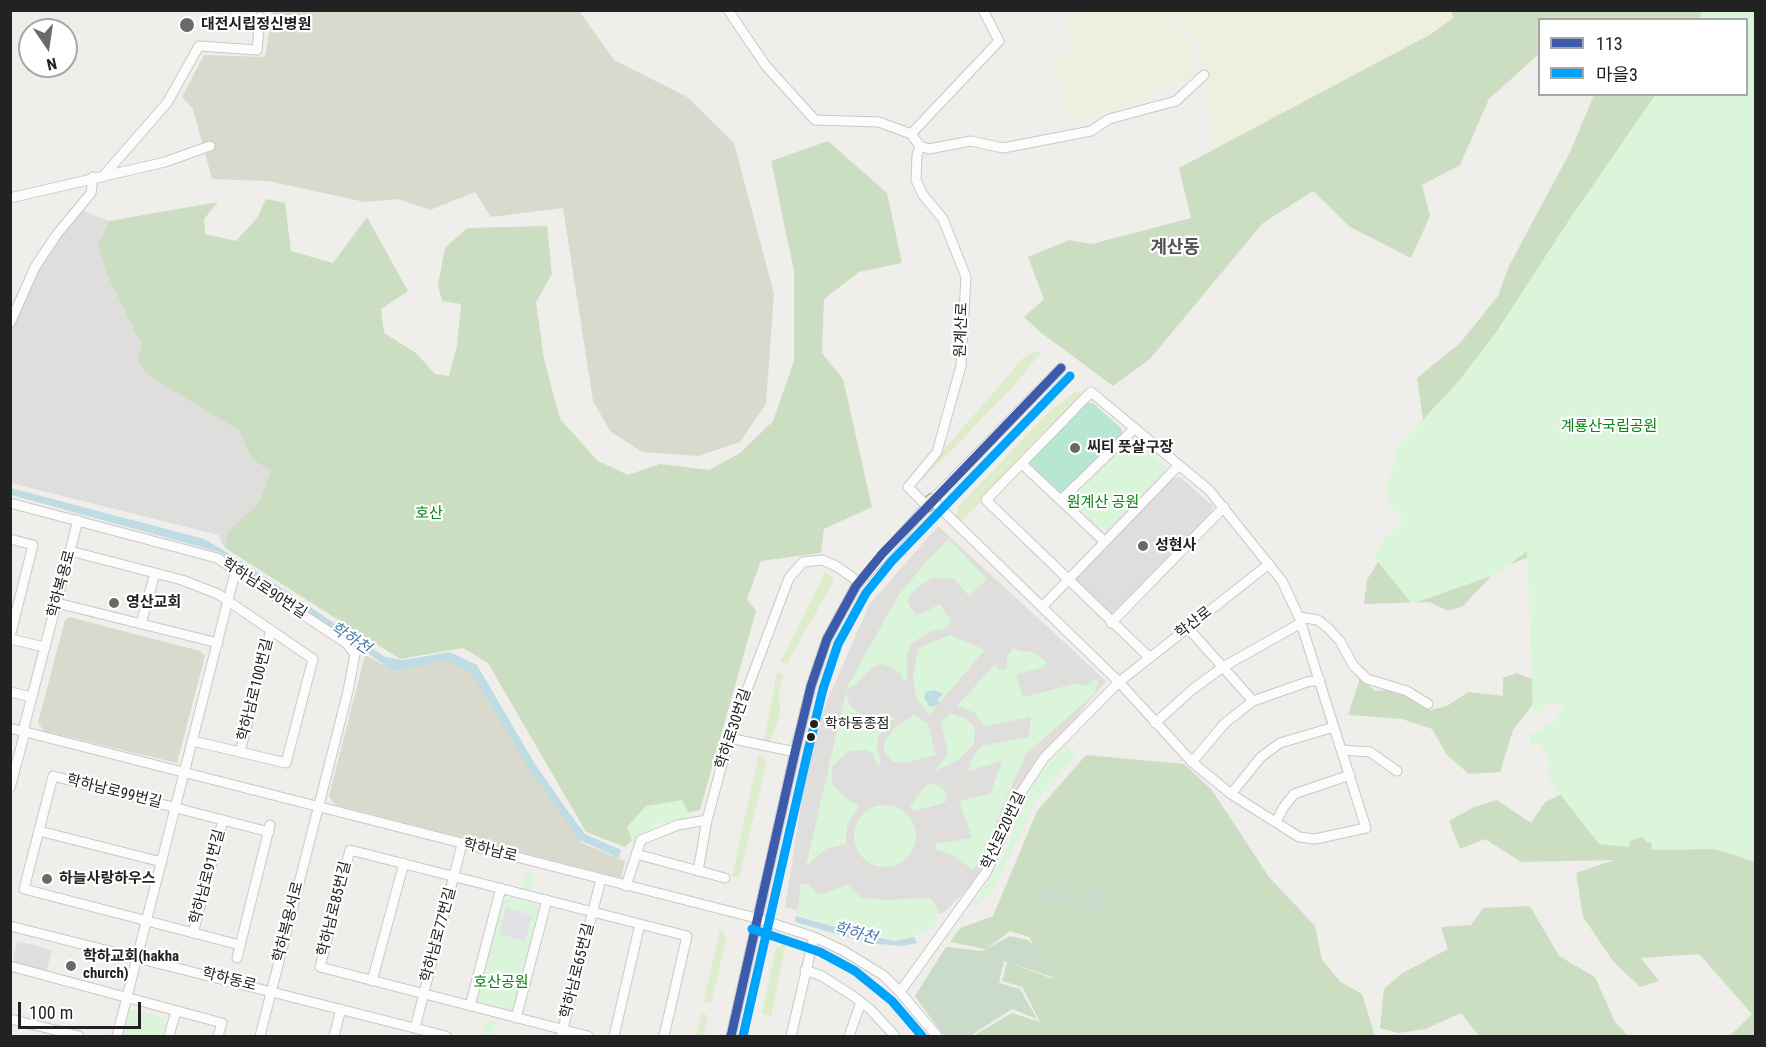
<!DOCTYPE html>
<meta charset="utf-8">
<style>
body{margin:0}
#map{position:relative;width:1766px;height:1047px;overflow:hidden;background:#f0eeeb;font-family:"Roboto Condensed","Noto Sans KR",sans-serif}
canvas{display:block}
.frame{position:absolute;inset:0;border:12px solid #222;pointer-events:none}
.legend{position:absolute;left:1538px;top:18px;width:210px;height:78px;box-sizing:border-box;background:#fff;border:2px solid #a7a7a7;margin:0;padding:8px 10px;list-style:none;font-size:18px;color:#222}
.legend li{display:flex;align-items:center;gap:12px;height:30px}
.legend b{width:30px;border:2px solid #a7a7a7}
.north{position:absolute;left:18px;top:18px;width:60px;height:60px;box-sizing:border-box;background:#fff;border:2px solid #a7a7a7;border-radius:50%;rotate:167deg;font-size:16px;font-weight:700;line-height:24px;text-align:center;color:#222}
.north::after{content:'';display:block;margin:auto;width:21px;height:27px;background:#6a6968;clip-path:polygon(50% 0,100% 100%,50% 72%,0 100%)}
.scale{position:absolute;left:18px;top:1002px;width:123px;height:27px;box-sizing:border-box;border:3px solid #222;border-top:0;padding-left:8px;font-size:18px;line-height:21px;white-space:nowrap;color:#222;-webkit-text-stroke:4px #fff;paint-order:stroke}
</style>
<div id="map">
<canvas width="1766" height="1047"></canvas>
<div class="frame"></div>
<ul class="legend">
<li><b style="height:8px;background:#3d5bab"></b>113</li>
<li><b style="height:8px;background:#00a3fb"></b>마을3</li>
</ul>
<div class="north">N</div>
<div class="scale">100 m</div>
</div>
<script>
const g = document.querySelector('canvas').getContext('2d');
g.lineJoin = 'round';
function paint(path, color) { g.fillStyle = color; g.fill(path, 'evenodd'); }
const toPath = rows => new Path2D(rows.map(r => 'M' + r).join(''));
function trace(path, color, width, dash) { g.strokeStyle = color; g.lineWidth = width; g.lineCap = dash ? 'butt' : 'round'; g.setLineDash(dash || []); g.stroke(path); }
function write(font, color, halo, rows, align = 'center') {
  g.font = font + ' "Roboto Condensed","Noto Sans KR",sans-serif'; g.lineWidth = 4.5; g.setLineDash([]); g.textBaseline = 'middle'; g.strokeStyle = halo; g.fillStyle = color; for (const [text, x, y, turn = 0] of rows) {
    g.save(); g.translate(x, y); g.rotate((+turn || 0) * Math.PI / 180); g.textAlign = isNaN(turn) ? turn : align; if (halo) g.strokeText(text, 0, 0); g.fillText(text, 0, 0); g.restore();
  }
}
const residential = toPath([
 [79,209,109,221,98,245,107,275,142,346,149,376,238,430,252,458,271,471,259,502,228,532,225,548,218,535,11,483,10,332,39,264],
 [938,526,1106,681,1039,763,987,871,943,913,871,929,785,907,806,772,824,708,869,605]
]);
const religious = toPath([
 [1180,477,1213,506,1212,513,1112,616,1074,580,1171,479]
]);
const construction = toPath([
 [273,11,579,11,614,60,687,97,734,143,774,294,766,404,740,442,698,456,642,452,610,431,593,401,563,208,491,217,475,192,430,210,398,199,365,202,268,181,212,179,193,109,182,97,204,55,265,57],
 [69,617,200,651,205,656,177,763,44,731,38,723,65,620],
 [365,655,397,671,444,657,472,672,582,843,625,861,621,878,335,805,329,796]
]);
const farmland = toPath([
 [1168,10,1172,24,1191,43,1199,69,1186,81,1161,84,1133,104,1080,121,1058,98,1067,92,1055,63,1074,48,1061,27,1083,11],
 [1451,10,1453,18,1431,34,1214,150,1205,73,1197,42,1177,22,1172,11]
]);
const grass = toPath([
 [1041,352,1020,379,918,485,944,450,1023,358,1031,353],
 [1076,391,1081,395,1079,398,977,505,961,520,956,518,958,507,1051,410],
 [825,572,832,576,833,582,787,664,780,662],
 [777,672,783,675,779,691,780,715,769,744,764,742],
 [759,754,767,761,739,878,732,876],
 [720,929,727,937,711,1003,704,1001],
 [786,943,771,1016,762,1013,776,948],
 [702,1013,708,1016,704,1036,696,1036]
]);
const forest = toPath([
 [1451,11,1755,11,1755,1036,1730,1036,1752,1014,1699,954,1641,958,1659,981,1640,987,1613,961,1583,917,1576,873,1614,860,1521,862,1485,839,1460,849,1449,821,1474,807,1497,800,1531,823,1545,802,1574,788,1570,699,1533,704,1513,730,1500,772,1469,774,1447,755,1432,729,1402,719,1348,715,1360,678,1375,691,1395,690,1431,710,1447,706,1468,692,1503,696,1503,678,1517,673,1539,682,1532,556,1499,568,1463,606,1448,611,1429,602,1364,604,1367,580,1409,511,1423,419,1417,378,1460,343,1498,296,1509,266,1570,152,1594,95,1746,94,1746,20,1540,20,1539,54,1489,99,1460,165,1422,185,1430,216,1411,258,1350,227,1313,191,1263,223,1150,359,1113,386,1040,332,1024,317,1044,299,1028,257,1069,240,1092,244,1191,218,1179,168,1431,34,1453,18],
 [828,141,887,193,902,263,859,272,824,299,822,353,843,379,872,507,824,529,821,553,761,561,747,599,756,611,700,810,651,820,625,847,586,832,488,663,463,648,400,659,225,548,228,532,259,502,271,471,252,459,238,430,149,376,137,359,142,346,107,275,98,245,109,221,218,202,204,219,205,234,236,241,257,218,266,199,285,203,291,251,333,263,367,217,408,291,381,309,384,333,416,353,435,374,449,376,457,345,461,304,442,301,438,285,445,248,467,228,547,226,552,274,536,302,544,359,560,419,598,461,628,475,660,464,709,470,740,453,773,421,794,361,794,271,771,161],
 [1086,755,1184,764,1212,790,1269,877,1315,926,1322,960,1341,982,1362,994,1375,1036,973,1036,1012,1013,1040,1022,1022,987,1002,981,1007,962,1053,979,1029,937,1010,931,986,949,950,942,960,928,993,916,1037,811],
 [1530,906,1559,956,1595,977,1615,1022,1628,1036,1479,1036,1461,1013,1425,1029,1398,1033,1380,1028,1384,989,1401,974,1448,949,1441,927,1471,925,1483,908]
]);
const cemetery = toPath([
 [1067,871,1075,872,1074,900,1088,886,1104,890,1110,897,1101,910,1088,914,1071,905,1057,909,1045,906,1039,910,1033,902,1049,885,1058,890],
 [1010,936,1028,940,1056,967,1052,977,1004,961,999,983,1020,989,1037,1019,1012,1009,970,1036,944,1036,915,996,946,947,982,951]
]);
const park = toPath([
 [1702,11,1755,11,1755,862,1715,849,1651,850,1652,843,1646,842,1642,837,1630,841,1629,847,1599,844,1552,784,1548,773,1550,761,1539,744,1530,745,1531,733,1540,731,1554,721,1563,710,1561,704,1548,704,1533,717,1527,551,1497,574,1412,604,1374,557,1385,537,1400,525,1402,516,1388,504,1390,498,1385,494,1399,445,1458,382,1497,331,1567,223,1655,95,1746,94,1746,20,1699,19],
 [1129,440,1135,440,1165,467,1165,474,1104,537,1070,506,1069,502],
 [949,539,987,579,969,596,954,579,932,578,920,586,911,593,907,601,916,616,940,604,951,621,946,628,929,632,911,644,907,653,907,680,903,680,900,673,883,664,872,668,855,685,846,689,898,596,930,557],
 [950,635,985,650,929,715,916,697,913,675,919,648],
 [1013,648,1021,652,1031,651,1047,662,1043,667,1016,675,1023,697,1078,683,1086,686,1095,679,1098,682,1094,694,1026,754,1001,810,986,851,973,870,951,854,936,850,935,844,972,838,959,801,990,794,1002,761,968,771,971,760,981,746,1029,737,1031,717,984,726,975,713,957,706,995,664,1000,670,1007,669,1007,657],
 [846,692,850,706,866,717,883,713,894,718,878,737,877,748,881,764,877,765,873,754,868,750,851,751,846,753,832,767,832,784,844,797,859,806,847,824,846,844,826,849,806,866],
 [950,713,966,719,973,725,975,733,974,744,959,760,935,771,948,753,941,723],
 [914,715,928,724,936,755,904,763,893,762,884,752,884,743,894,728],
 [1066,745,1076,757,1036,801,992,892,971,908,1005,855,1027,790],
 [933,783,945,790,947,799,944,803,914,811,910,806,926,785],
 [682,800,690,817,656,824,634,845,627,827,646,806],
 '854 836a31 31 0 1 1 62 0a31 31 0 1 1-62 0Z',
 [525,873,534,875,530,894,520,891],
 [801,884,809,884,818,895,848,885,860,897,883,900,931,898,939,912,934,928,913,937,898,940,869,936,797,915],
 [508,897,537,905,539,910,514,1011,508,1015,474,1002,502,900],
 [132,1009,163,1018,166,1023,162,1036,121,1036,127,1011],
 [487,1019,496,1022,492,1036,482,1036]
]);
const pitch = toPath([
 [1087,403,1093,403,1122,429,1122,435,1062,495,1059,495,1030,467,1029,461]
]);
const parking = toPath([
 [17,941,52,950,46,973,16,965,13,960]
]);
const plaza = toPath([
 [506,908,532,915,525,941,499,934]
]);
const water = toPath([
 [11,488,204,539,238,559,385,657,403,660,450,652,477,665,535,764,565,807,585,834,621,850,619,858,580,840,526,764,486,696,471,674,462,668,445,660,394,671,219,552,11,495],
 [934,690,943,694,938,699,939,705,930,707,924,698,926,692],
 [796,916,868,936,896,941,914,937,917,943,902,946,868,943,795,922]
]);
const minor = toPath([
 [728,10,766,66,815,120,879,122,911,134,920,146,917,155,916,180,923,195,943,219,966,277,961,366,937,452,908,487,927,506,856,586,827,639,811,686,795,752,731,1036],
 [911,134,999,41,983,10],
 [920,146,929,149,971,141,1003,148,1091,131,1109,119,1176,101,1204,75],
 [105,174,167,103,199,46,257,50,260,17],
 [10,198,165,162,210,146],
 [10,323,35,267,57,234,91,193,93,177],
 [1061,368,932,500,1119,682,1192,762,1231,794,1299,837,1315,839,1366,828,1299,617,1282,581,1209,490,1091,392,986,500,1150,658],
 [1022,464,1105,542],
 [1061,500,1134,429],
 [10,503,217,558,346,643,355,654,348,691,260,1036],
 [10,539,33,545,10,637],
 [70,551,182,580,218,594,313,659,286,763,193,741],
 [57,603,218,643],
 [1042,607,1178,466],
 [1299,617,1318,620,1329,629,1340,641,1353,665,1367,679,1407,691,1428,704],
 [1111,623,1224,507],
 [141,624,155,573],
 [1188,628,1253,701],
 [10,639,45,647],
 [10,692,31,697],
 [1155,723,1193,689,1223,667,1301,623],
 [10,728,756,918,814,937,842,950,883,975,900,992,937,1036],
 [23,731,78,520],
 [729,738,795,752],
 [1342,750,1370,752,1397,771],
 [240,752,271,630],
 [1192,762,1225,723,1253,701,1307,682,1320,680],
 [10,788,25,732],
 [1231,794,1261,757,1280,743,1334,727],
 [1276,822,1283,808,1294,794,1350,775],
 [39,831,162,862],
 [636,854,725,878],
 [698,871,707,820,729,738,789,578,803,562,822,560,836,566,859,582],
 [626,886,641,840,678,825,707,820],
 [10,926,446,1036],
 [193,933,223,820],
 [240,945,24,889,53,776,269,832],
 [237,958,270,825],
 [10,966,222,1023,218,1036],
 [805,970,822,976,853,996,870,1009,895,1036],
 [372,981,404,863],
 [900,992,987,871,1018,797,1044,758,1119,682,1269,564],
 [470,1006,501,888],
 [516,1018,547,900],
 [10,1019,79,1036],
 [415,1028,462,844],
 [117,1036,236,569],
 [169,1036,176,1011],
 [334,1036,341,1009],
 [561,1036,601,879],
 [588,1036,320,967,350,850,687,936,664,1036],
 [614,1036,640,924],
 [791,1036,814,937],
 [849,1036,861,1002]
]);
const major = toPath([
 [927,506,932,500]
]);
const bus1 = toPath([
 [731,1036,795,752,811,686,827,639,856,586,882,554,1061,368]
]);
const bus2 = toPath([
 [752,929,820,952,855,971,892,1001,922,1036],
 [743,1036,807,755,823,689,838,644,866,593,891,562,1070,376]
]);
const markers = [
 [187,25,8,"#6a6968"],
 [1075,448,6,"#6a6968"],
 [1143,546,6,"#6a6968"],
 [114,603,6,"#6a6968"],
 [814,724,5,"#222"],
 [811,737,5,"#222"],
 [47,879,6,"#6a6968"],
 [71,966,6,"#6a6968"]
];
const busNames = [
 ["학하동종점",825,724]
];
const poiNames = [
 ["대전시립정신병원",201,25],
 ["씨티 풋살구장",1087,448],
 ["성현사",1155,546],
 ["영산교회",126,603],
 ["하늘사랑하우스",59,879],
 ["학하교회(hakha",83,957],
 ["church)",83,974]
];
const streetNames = [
 ["원계산로",962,330,-88],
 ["학하복용로",62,584,-75],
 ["학하남로90번길",264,589,33],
 ["학산로",1194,623,-38],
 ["학하남로100번길",256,690,-76],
 ["학하로30번길",734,729,-72],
 ["학하남로99번길",114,792,14],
 ["학산로20번길",1004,831,-65],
 ["학하남로",490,851,14],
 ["학하남로91번길",208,877,-75],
 ["학하남로85번길",335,909,-76],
 ["학하복용서로",289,922,-76],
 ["학하남로77번길",439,935,-75],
 ["학하남로65번길",578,971,-76],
 ["학하동로",229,980,14]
];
const parkNames = [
 ["계룡산국립공원",1609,427],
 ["원계산 공원",1103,503],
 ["호산",429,514],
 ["호산공원",501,983]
];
const waterNames = [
 ["학하천",350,639,33],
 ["학하천",855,934,15]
];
const quarterNames = [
 ["계산동",1175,248]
];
paint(residential, '#dfdedc');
paint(religious, '#dededc');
paint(construction, '#d9d9cd');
paint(farmland, '#efefdf');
paint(grass, '#ddeccb');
paint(forest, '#cbdec1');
paint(cemetery, '#cadbca');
paint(park, '#daf5da');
paint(pitch, '#b7e6d2');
paint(parking, '#e0dfde');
paint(plaza, '#e2e1e5');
paint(water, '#bfdbe3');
trace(minor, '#c9c8c7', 11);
trace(major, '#a79c86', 14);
trace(minor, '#fdfcfc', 9);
trace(major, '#f3ede7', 12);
trace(bus1, '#3d5bab', 9);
trace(bus2, '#00a3fb', 9);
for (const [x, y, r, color] of markers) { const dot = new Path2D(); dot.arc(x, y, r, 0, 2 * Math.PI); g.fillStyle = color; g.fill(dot); trace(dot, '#fff', 2); }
write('14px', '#222', '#fff', busNames, 'left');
write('bold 15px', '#222', '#fff', poiNames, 'left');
write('15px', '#222', '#fff', streetNames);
write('15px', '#0c8416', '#fff', parkNames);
write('italic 16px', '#4a7aab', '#fff', waterNames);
write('bold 18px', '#555', '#fff', quarterNames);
</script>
